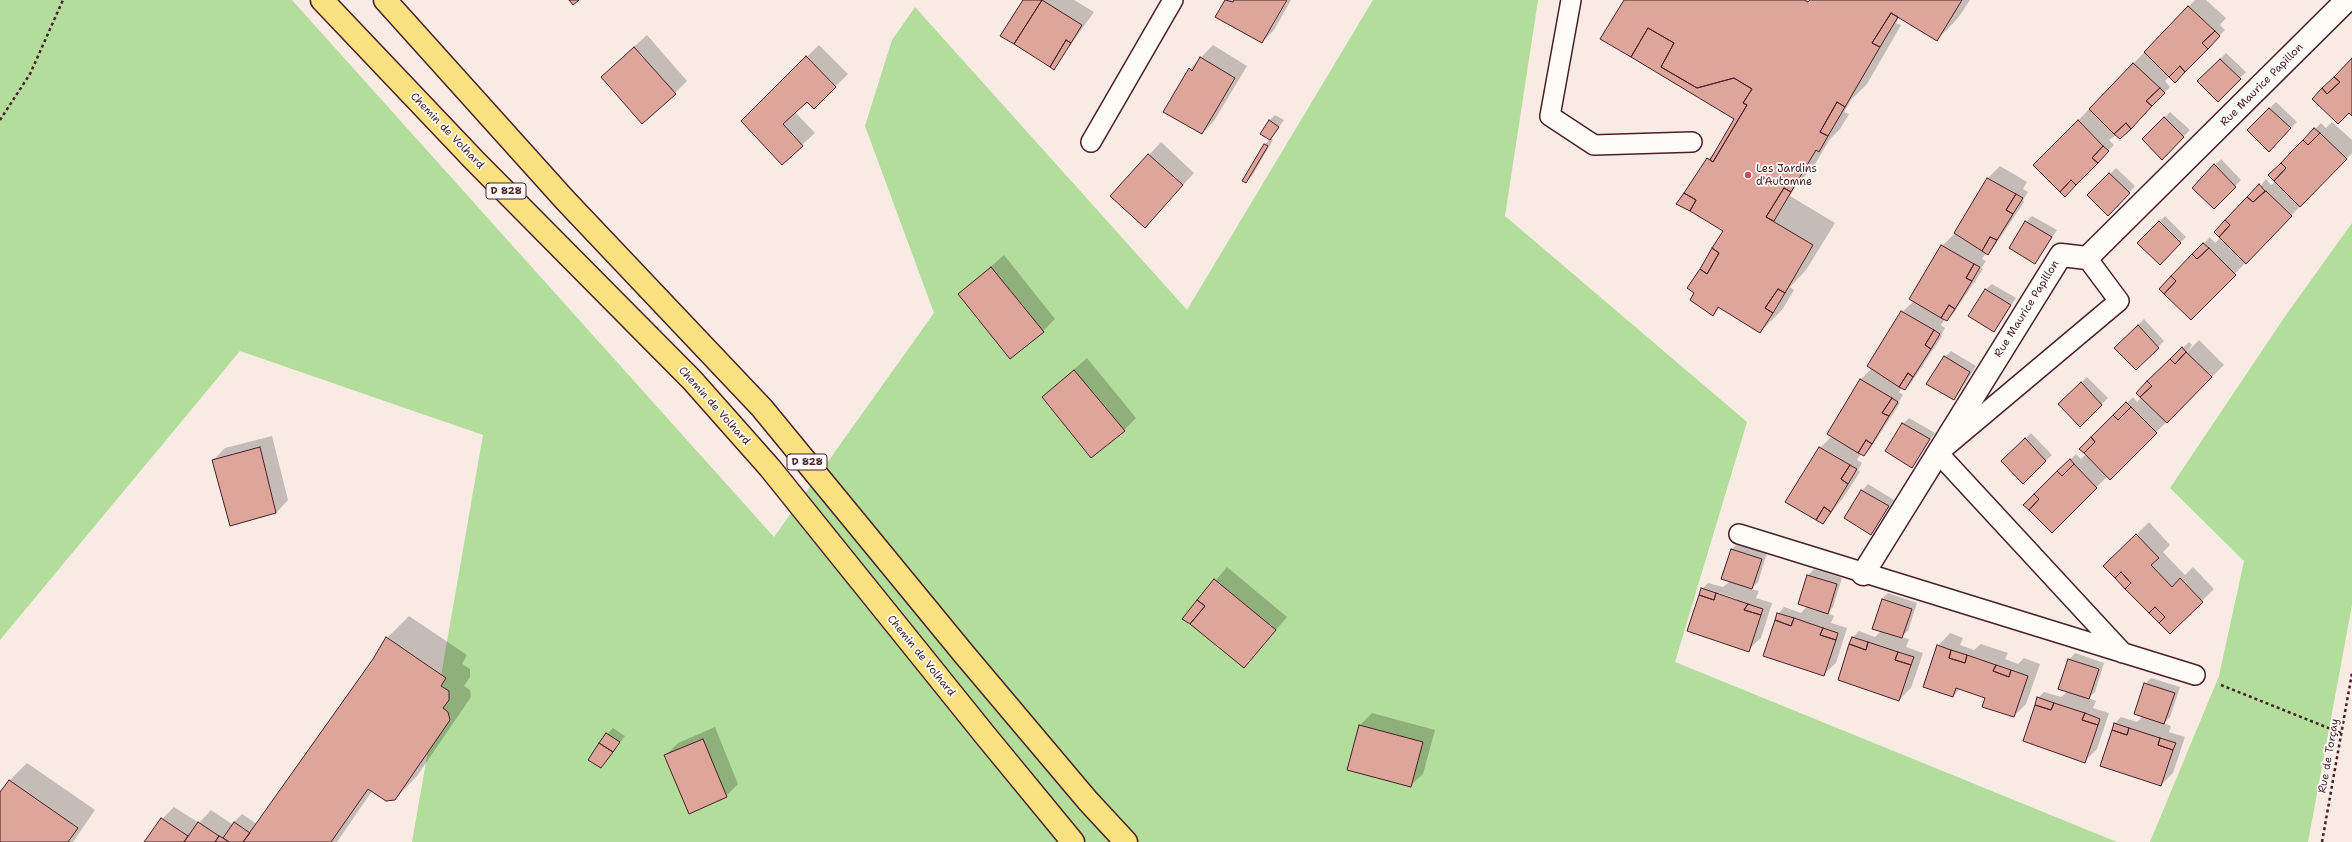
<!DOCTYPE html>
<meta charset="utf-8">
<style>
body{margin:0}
canvas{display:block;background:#f7ebe4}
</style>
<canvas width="2352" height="842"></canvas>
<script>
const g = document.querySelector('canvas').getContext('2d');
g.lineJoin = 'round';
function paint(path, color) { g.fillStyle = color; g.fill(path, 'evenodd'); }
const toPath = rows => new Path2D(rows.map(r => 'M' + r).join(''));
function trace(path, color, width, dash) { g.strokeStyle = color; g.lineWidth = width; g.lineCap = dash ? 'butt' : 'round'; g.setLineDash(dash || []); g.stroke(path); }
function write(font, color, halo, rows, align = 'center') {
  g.font = font + ' "Shantell Sans",sans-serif'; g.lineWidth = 3.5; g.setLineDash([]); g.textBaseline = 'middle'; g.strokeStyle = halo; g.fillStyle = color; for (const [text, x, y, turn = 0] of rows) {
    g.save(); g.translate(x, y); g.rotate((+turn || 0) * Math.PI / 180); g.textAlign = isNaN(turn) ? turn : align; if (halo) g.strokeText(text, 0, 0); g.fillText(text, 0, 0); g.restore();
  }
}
const green = toPath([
 [0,0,292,0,774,537,934,313,865,126,892,40,915,7,1187,310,1373,0,1538,0,1505,216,1747,422,1675,662,2117,842,412,842,483,435,240,351,0,640],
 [2352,223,2352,605,2308,842,2150,842,2219,676,2244,561,2170,488,2286,315]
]);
const shadow = toPath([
 [1024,0,1074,0,1094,12,1054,68],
 [1226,0,1286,0,1269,29,1271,29,1288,0,1291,0,1274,30,1262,42,1217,16],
 [1625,0,1970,0,1958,18,1937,40,1899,17,1896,23,1901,25,1867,84,1851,100,1844,112,1849,114,1840,129,1830,139,1812,169,1796,185,1790,196,1835,223,1806,270,1790,287,1794,290,1782,310,1760,332,1720,307,1713,314,1724,231,1685,193,1708,159,1717,150,1736,119],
 [2195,0,2206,0,2226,18,2220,25,2225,30,2175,81,2170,76,2165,81,2170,87,2143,115,2109,140,2114,145,2100,159,2035,165],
 [647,35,687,81,675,93,614,65],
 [819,45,848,74,814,108,807,101,795,112,815,133,782,163,742,121],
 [1213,45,1247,66,1214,121,1202,133,1190,69],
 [2226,53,2246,72,2218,101,2198,81],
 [2276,102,2297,122,2275,145,2248,130],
 [2170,112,2190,130,2162,158,2143,139],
 [1275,115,1284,120,1271,138,1273,140,1252,176,1246,182,1265,144,1270,139,1269,121],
 [2332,122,2352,140,2352,153,2191,319,2160,289,2210,237,2215,243,2221,237,2266,179,2271,185,2275,182,2293,151,2321,123,2326,128],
 [1161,142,1194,173,1145,227,1111,196],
 [2221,159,2241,180,2214,208,2193,188],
 [2000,166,2027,182,2023,189,2028,192,2023,200,2024,202,1994,247,1988,253,1986,252,1982,259,1986,261,1981,268,1983,269,1953,314,1947,320,1945,319,1941,325,1945,328,1941,335,1942,336,1911,383,1905,389,1902,387,1899,392,1903,395,1898,403,1900,403,1870,449,1864,455,1861,453,1857,460,1862,463,1858,470,1860,472,1843,498,1823,523,1820,448,1832,436,1828,433,1861,379,1872,368,1902,312,1914,301,1942,246,1954,234,1988,178],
 [2116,168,2135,186,2108,215,2089,195],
 [2032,216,2057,230,2035,263,2026,222],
 [2165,216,2186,237,2160,263,2139,243],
 [1004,255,1055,319,1043,331,960,294],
 [1992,284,2016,298,1994,331,1985,290],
 [2144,319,2164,341,2136,369,2115,348],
 [2199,340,2224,365,2110,478,2108,476,2052,531,2070,460,2076,454,2081,459,2086,454,2081,449,2133,397,2137,402,2142,397,2137,393,2189,342,2192,345,2186,353],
 [1951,351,1976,366,1959,393,1953,399,1945,357],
 [1087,358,1136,418,1124,430,1043,397],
 [2087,377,2108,398,2080,425,2059,404],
 [1909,418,1935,433,1912,467,1903,424],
 [2031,433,2052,455,2023,482,2003,461],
 [272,436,288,500,276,513,213,460,225,448],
 [1868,484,1894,500,1871,533,1862,491],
 [2149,522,2170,545,2163,552,2185,575,2193,567,2214,589,2170,633,2105,566],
 [1738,543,1767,553,1758,582,1751,589,1759,591,1756,598,1772,603,1761,638,1748,650,1702,589,1708,583,1723,587,1730,581,1732,549],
 [1719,593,1737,599,1736,601,1717,595],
 [1227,567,1287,617,1244,667,1184,618],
 [1814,569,1842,578,1833,607,1827,613,1834,616,1831,623,1847,628,1836,663,1823,675,1778,614,1784,607,1801,613,1807,606,1799,604,1808,575],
 [1888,593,1917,603,1908,631,1901,637,1909,639,1906,647,1923,653,1911,688,1899,700,1840,679,1853,637,1859,631,1875,637,1882,630,1882,599],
 [409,616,467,655,462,664,470,669,470,677,464,686,470,690,471,697,417,776,395,799,372,791,337,842,145,842,162,819,174,807,199,823,211,810,232,824,242,814,257,824,374,660,387,638],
 [1950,633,1963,638,1960,645,1974,650,1981,644,2008,653,2005,659,2018,664,2024,658,2040,664,2026,704,2014,716,1986,697,1960,689,1953,696,1938,646],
 [2075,653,2104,663,2095,692,2088,698,2096,701,2093,708,2109,713,2097,749,2085,761,2038,698,2044,692,2061,697,2068,691,2069,660],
 [2151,678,2180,687,2170,717,2164,723,2171,726,2169,732,2185,737,2173,773,2161,785,2115,723,2121,717,2137,722,2143,716,2145,684],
 [1372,713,1435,730,1423,774,1410,786,1360,725],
 [715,727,738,784,726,796,666,755,678,743],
 [613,728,625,736,601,767,607,734],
 [27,763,95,810,73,842,0,842,0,794,10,780]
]);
const building = toPath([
 [569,0,579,0,573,5,569,0],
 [1023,0,1042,0,1014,44,1000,36,1023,0],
 [1042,0,1082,25,1071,43,1066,40,1050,67,1014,44,1042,0],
 [1225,0,1233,2,1234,0,1287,0,1262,43,1215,17,1225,0],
 [1624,0,1804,0,1808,2,1810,0,1962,0,1937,41,1891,13,1872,43,1880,47,1845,107,1837,102,1820,132,1828,136,1819,152,1816,150,1791,192,1784,188,1766,217,1813,245,1785,293,1778,289,1765,308,1773,313,1760,333,1718,307,1713,316,1690,300,1694,293,1687,288,1700,269,1707,274,1719,253,1712,248,1723,231,1690,211,1696,200,1684,193,1707,158,1713,162,1747,105,1743,103,1752,89,1734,78,1697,88,1661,67,1674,43,1648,28,1631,57,1600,39,1624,0],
 [2188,6,2215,31,2202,43,2208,49,2185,72,2180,66,2169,77,2144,52,2188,6],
 [1891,13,1898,17,1880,47,1872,43,1891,13],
 [1648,28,1674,43,1661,67,1697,88,1734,78,1752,89,1743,103,1747,105,1713,162,1710,160,1734,119,1631,57,1648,28],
 [2215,31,2220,36,2208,49,2202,43,2215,31],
 [1066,40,1071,43,1054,70,1050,67,1066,40],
 [634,47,676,94,642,124,601,77,634,47],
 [806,56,836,87,814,109,807,102,783,124,803,146,782,165,741,121,806,56],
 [1200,57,1235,78,1202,134,1163,112,1189,68,1192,71,1200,57],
 [2352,58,2352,116,2349,113,2338,124,2312,99,2322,88,2327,94,2340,82,2334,77,2352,58],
 [2220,59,2241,79,2218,102,2197,81,2220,59],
 [2133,63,2160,88,2146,101,2152,106,2131,129,2126,123,2114,134,2089,109,2133,63],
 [2180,66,2185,72,2175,83,2169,77,2180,66],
 [2334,77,2340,82,2327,94,2322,88,2334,77],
 [2160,88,2165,93,2152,106,2146,101,2160,88],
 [1837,102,1845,107,1828,136,1820,132,1837,102],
 [2269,108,2291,128,2269,152,2247,130,2269,108],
 [2164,117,2184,137,2162,160,2142,139,2164,117],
 [1269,120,1279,127,1270,140,1260,134,1269,120],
 [2078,120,2103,146,2092,158,2098,163,2076,185,2071,180,2060,192,2033,165,2078,120],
 [2126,123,2131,129,2120,139,2114,134,2126,123],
 [2314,128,2320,133,2308,145,2303,140,2314,128],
 [2320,133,2347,159,2300,207,2274,181,2286,168,2281,163,2292,151,2303,140,2308,145,2320,133],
 [1264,144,1268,146,1246,183,1242,181,1264,144],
 [2103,146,2109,151,2098,163,2092,158,2103,146],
 [1148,154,1183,185,1145,228,1110,196,1148,154],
 [2281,163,2286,168,2274,181,2268,175,2281,163],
 [2214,164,2236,187,2214,209,2192,188,2214,164],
 [2109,173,2130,193,2108,216,2087,195,2109,173],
 [1987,178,2016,194,2006,210,2013,214,1997,240,1990,237,1982,251,1954,233,1987,178],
 [2071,180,2076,185,2065,197,2060,192,2071,180],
 [2259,184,2265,191,2253,202,2247,197,2259,184],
 [1784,188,1791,192,1774,221,1766,217,1784,188],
 [2266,191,2292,216,2246,264,2219,237,2230,225,2225,220,2247,197,2253,202,2266,191],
 [1684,193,1696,200,1690,211,1676,204,1684,193],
 [2016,194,2023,198,2013,214,2006,210,2016,194],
 [2225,220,2230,225,2219,237,2214,232,2225,220],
 [2025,221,2052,237,2035,264,2009,248,2025,221],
 [2159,221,2181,243,2160,265,2137,243,2159,221],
 [1990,237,1997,240,1988,255,1982,251,1990,237],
 [2203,243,2209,248,2197,259,2192,254,2203,243],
 [1941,245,1974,264,1966,278,1972,281,1955,309,1949,305,1941,318,1909,299,1941,245],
 [1712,248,1719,253,1707,274,1700,269,1712,248],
 [2209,248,2236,275,2191,320,2164,294,2176,281,2171,276,2192,254,2197,259,2209,248],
 [1974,264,1980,267,1972,281,1966,278,1974,264],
 [991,267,1044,332,1010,359,958,294,991,267],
 [2171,276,2176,281,2164,294,2159,289,2171,276],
 [1778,289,1785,293,1773,313,1765,308,1778,289],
 [1985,289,2011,305,1994,332,1968,316,1985,289],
 [1949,305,1955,309,1947,321,1941,318,1949,305],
 [1901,311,1934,330,1925,345,1931,349,1913,377,1908,373,1899,387,1867,366,1901,311],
 [2138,325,2159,348,2136,370,2114,348,2138,325],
 [1934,330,1940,334,1931,349,1925,345,1934,330],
 [2182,347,2186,352,2175,364,2170,359,2182,347],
 [2186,352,2212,377,2167,423,2140,397,2152,386,2147,381,2170,359,2175,364,2186,352],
 [1944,356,1970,372,1954,400,1926,384,1944,356],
 [1074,370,1125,431,1091,458,1042,397,1074,370],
 [1908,373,1913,377,1905,390,1899,387,1908,373],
 [1860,379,1892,398,1882,413,1889,416,1881,429,1872,444,1866,440,1858,453,1827,434,1860,379],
 [2147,381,2152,386,2140,397,2136,393,2147,381],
 [2081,382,2102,405,2080,427,2058,404,2081,382],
 [1892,398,1898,402,1889,416,1882,413,1892,398],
 [2126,402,2131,407,2118,420,2113,415,2126,402],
 [2131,407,2157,433,2110,480,2084,453,2095,442,2091,437,2113,415,2118,420,2131,407],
 [1902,423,1930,439,1912,468,1885,451,1902,423],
 [2091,437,2095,442,2084,453,2079,449,2091,437],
 [2025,438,2046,461,2023,484,2001,461,2025,438],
 [1866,440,1872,444,1864,456,1858,453,1866,440],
 [260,447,276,513,230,526,212,460,260,447],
 [1819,447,1850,465,1841,479,1848,484,1831,512,1824,507,1816,520,1785,502,1819,447],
 [2070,459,2074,464,2062,476,2057,471,2070,459],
 [2074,464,2097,488,2052,533,2029,510,2039,499,2034,494,2057,471,2062,476,2074,464],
 [1850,465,1857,469,1848,484,1841,479,1850,465],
 [1861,490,1889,506,1871,535,1844,518,1861,490],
 [2034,494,2039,499,2029,510,2023,505,2034,494],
 [1824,507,1831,512,1823,524,1816,520,1824,507],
 [2136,534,2159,558,2151,565,2172,587,2180,578,2203,602,2170,634,2159,623,2165,617,2155,607,2149,613,2125,589,2131,583,2121,572,2115,578,2103,566,2136,534],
 [1731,549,1762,559,1752,589,1721,579,1731,549],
 [2121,572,2131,583,2125,589,2115,578,2121,572],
 [1807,575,1837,584,1828,614,1798,604,1807,575],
 [1214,579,1276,630,1244,668,1190,624,1205,606,1197,600,1214,579],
 [1701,588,1716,593,1714,600,1699,595,1701,588],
 [1716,593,1748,604,1744,610,1761,615,1749,652,1687,631,1699,595,1714,600,1716,593],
 [1882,599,1912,609,1902,638,1872,629,1882,599],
 [1197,600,1205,606,1190,624,1182,619,1197,600],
 [1748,604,1763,609,1761,615,1744,610,1748,604],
 [2155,607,2165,617,2159,623,2149,613,2155,607],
 [1777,613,1794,618,1791,626,1775,620,1777,613],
 [1794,618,1823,628,1820,635,1836,640,1824,676,1763,656,1775,620,1791,626,1794,618],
 [1823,628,1838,633,1836,640,1820,635,1823,628],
 [386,637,446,678,441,686,449,691,449,700,443,708,448,712,450,720,395,800,386,801,368,789,331,842,243,842,373,659,386,637],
 [1852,637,1868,642,1866,650,1849,644,1852,637],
 [1868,642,1898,652,1895,660,1911,665,1899,701,1838,680,1849,644,1866,650,1868,642],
 [1937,645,1951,650,1949,658,1965,663,1967,655,1996,665,1993,671,2009,677,2011,670,2028,676,2014,717,1982,707,1985,698,1956,688,1953,697,1923,687,1937,645],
 [1951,650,1967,655,1965,663,1949,658,1951,650],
 [1898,652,1914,657,1911,665,1895,660,1898,652],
 [2068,659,2099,669,2089,699,2058,689,2068,659],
 [1996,665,2011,670,2009,677,1993,671,1996,665],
 [2144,683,2175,693,2164,724,2134,714,2144,683],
 [2037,697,2054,703,2051,710,2035,705,2037,697],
 [2054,703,2085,713,2082,720,2098,725,2085,763,2023,741,2035,705,2051,710,2054,703],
 [2085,713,2100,719,2098,725,2082,720,2085,713],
 [2114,723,2129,728,2127,735,2112,730,2114,723],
 [1359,725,1423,742,1411,787,1347,770,1359,725],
 [2129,728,2160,738,2158,745,2173,750,2161,786,2100,766,2112,730,2127,735,2129,728],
 [606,733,620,742,613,752,599,743,606,733],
 [2160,738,2176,743,2173,750,2158,745,2160,738],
 [703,739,727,797,689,814,664,755,703,739],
 [599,743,613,752,601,768,588,760,599,743],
 [9,780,78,828,68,842,0,842,0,792,9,780],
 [161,818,188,836,184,842,144,842,161,818],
 [198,822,219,836,215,842,184,842,198,822],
 [234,822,250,833,243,842,229,842,223,838,234,822],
 [219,836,223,838,229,842,215,842,219,836]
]);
const path = toPath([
 [0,120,30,74,63,0],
 [2221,685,2341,733],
 [2322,842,2352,673]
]);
const service = toPath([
 [1571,0,1550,116,1594,145,1692,142],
 [1091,142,1173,0],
 [2087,258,2119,301,1938,453,2123,653],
 [1739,534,2195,675]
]);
const minor = toPath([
 [1863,574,2061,255,2087,258,2347,0]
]);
const primary = toPath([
 [322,0,475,161,692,380,770,468,985,735,1073,842],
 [385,0,565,200,762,408,964,654,1088,801,1126,842]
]);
const markers = [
 [1748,175,4,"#d1495b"]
];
const shields = [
 [506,191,40],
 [807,462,40]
];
const shieldNames = [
 ["D 828",506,191],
 ["D 828",807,462]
];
const streetNames = [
 ["Rue Maurice Papillon",2262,85,-45],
 ["Chemin de Volhard",447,131,46],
 ["Rue Maurice Papillon",2027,309,-58],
 ["Chemin de Volhard",714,406,48],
 ["Chemin de Volhard",921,656,51],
 ["Rue de Torçay",2329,756,-80]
];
const poiNames = [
 ["Les Jardins",1756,169],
 ["d'Automne",1756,182]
];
paint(green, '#b3dd9a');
paint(shadow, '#0003');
paint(building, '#dea59a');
trace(building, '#4a1f2b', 1);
trace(service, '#4a1f2b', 22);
trace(minor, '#4a1f2b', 25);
trace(primary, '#4a1f2b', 25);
trace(path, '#4a1f2b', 2.5, [3, 3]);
trace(service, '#fdfcf7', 19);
trace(minor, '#fdfcf7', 22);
trace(primary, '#fae180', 22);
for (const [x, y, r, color] of markers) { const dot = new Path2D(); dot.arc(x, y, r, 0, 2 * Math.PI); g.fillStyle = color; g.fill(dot); trace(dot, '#fdfcf7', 1.5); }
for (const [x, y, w] of shields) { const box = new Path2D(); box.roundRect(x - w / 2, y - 8, w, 16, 3); g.fillStyle = '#fdfcf7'; g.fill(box); trace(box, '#4a1f2b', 1); }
write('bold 10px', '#4a1f2b', null, shieldNames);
write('11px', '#4a1f2b', '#fdfcf7', streetNames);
write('11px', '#4a1f2b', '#fdfcf7', poiNames, 'left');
</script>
